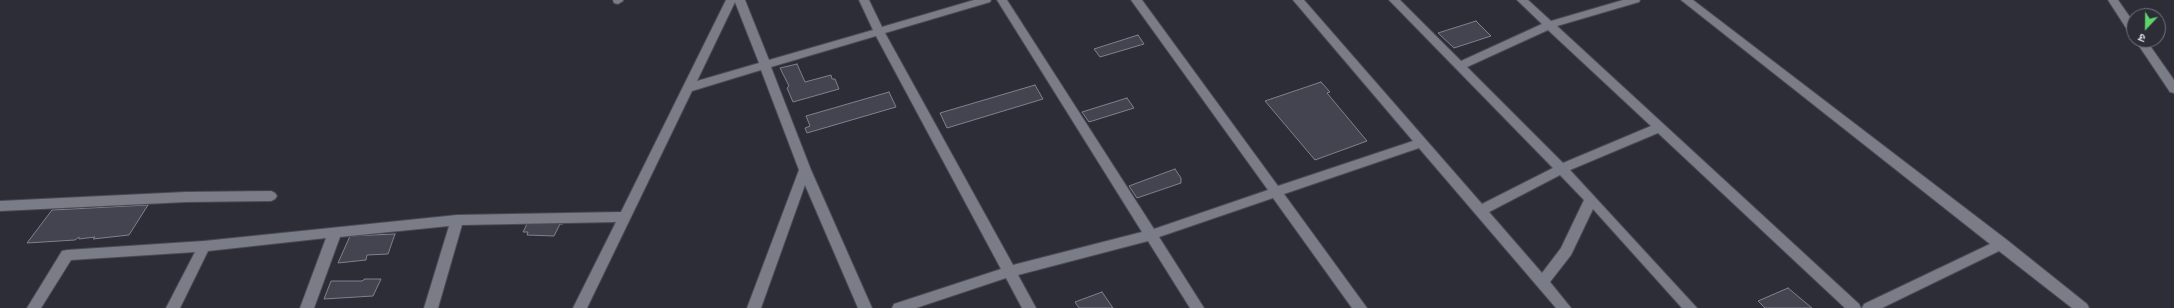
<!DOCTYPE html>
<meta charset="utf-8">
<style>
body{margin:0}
#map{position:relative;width:2174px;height:308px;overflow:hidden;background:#2c2d37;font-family:"Titillium Web","Noto Sans Devanagari",sans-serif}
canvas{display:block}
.north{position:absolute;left:2126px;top:8px;width:40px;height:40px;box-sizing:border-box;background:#2c2d37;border:1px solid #73747d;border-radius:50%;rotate:202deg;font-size:11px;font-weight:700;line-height:16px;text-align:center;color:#dedfe5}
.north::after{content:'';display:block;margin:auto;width:14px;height:18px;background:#5ed56c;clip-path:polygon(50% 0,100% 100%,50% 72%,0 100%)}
</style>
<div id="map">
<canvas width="2174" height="308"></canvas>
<div class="north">उ</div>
</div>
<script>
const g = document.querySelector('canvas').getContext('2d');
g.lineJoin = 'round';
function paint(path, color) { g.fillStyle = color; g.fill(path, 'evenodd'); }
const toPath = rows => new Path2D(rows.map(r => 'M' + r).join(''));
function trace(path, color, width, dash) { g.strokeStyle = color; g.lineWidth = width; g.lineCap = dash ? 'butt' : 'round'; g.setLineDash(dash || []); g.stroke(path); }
const building = toPath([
 [1476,21,1491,36,1454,48,1438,33,1476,21],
 [1138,35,1144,44,1100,57,1094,49,1138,35],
 [797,64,805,82,831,75,832,79,835,79,839,89,793,102,787,88,789,86,780,68,797,64],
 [1321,82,1330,92,1327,93,1367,141,1315,160,1265,101,1321,82],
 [1035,85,1043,99,947,128,940,113,1035,85],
 [889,92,896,107,807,133,805,128,810,126,806,116,889,92],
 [1127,98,1134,108,1089,122,1082,112,1127,98],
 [1175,169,1181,178,1181,183,1137,198,1129,186,1175,169],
 [148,205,129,235,93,239,95,237,79,239,79,237,75,240,27,243,52,210,148,205],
 [529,220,564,222,563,224,560,224,554,236,527,235,528,232,523,232,529,220],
 [395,234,388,254,367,255,366,260,338,263,350,236,395,234],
 [365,279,381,279,373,296,324,299,331,281,362,281,365,279],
 [1788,288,1812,308,1765,308,1758,301,1788,288],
 [1102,292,1113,308,1079,308,1075,302,1102,292]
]);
const minor = toPath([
 [613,0,623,0,623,1,618,4,614,3,613,0],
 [726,0,745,0,769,60,873,30,859,0,869,0,882,27,974,0,991,0,990,2,885,33,1013,265,1142,232,997,0,1007,0,1154,229,1268,190,1131,0,1142,0,1278,186,1413,141,1293,0,1304,0,1482,204,1553,168,1389,0,1400,0,1461,61,1542,24,1517,0,1528,0,1551,21,1623,0,1640,0,1639,2,1557,26,1859,304,1861,308,1845,308,1658,133,1570,170,1697,308,1682,308,1593,209,1571,255,1550,282,1571,308,1556,308,1419,148,1284,194,1367,308,1352,308,1273,198,1159,237,1204,308,1190,308,1148,241,1018,275,1036,308,1022,308,1006,278,916,308,892,308,894,304,1001,269,876,36,771,67,811,170,872,308,858,308,805,185,761,308,747,308,799,170,761,70,692,91,587,308,573,308,616,222,462,225,438,308,424,308,449,226,340,237,314,308,300,308,326,238,208,251,180,308,166,308,195,252,71,260,41,308,27,308,62,251,67,250,204,241,457,215,621,212,726,0],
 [735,2,759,63,697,81,735,2],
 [1548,30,1651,126,1563,163,1467,67,1548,30],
 [1560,175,1584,200,1561,248,1542,273,1489,212,1560,175],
 [1681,0,1693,0,2007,240,2087,304,2089,308,2072,308,1999,251,1882,308,1862,308,1864,304,1990,244,1681,0],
 [2108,0,2118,0,2134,23,2134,35,2130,34,2108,0],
 [2135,40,2146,40,2174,80,2174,93,2170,92,2135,40],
 [271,191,275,193,277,196,275,199,271,201,186,202,0,211,0,201,186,192,271,191]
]);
paint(building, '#43444f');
trace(building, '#7f818c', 1);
trace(minor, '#494a52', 2);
paint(minor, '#7a7c87');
</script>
